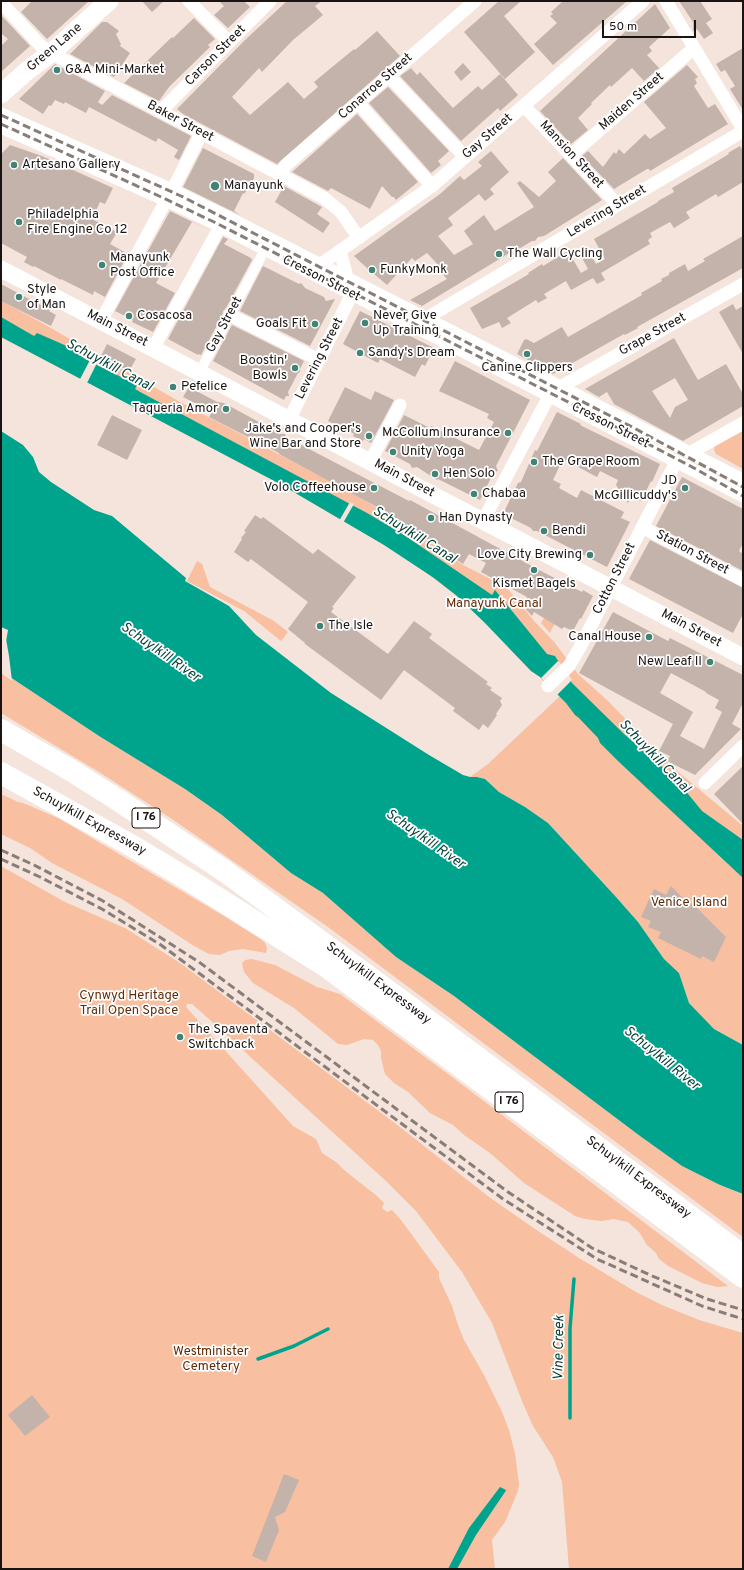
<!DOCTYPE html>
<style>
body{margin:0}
#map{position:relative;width:744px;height:1570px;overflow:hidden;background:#f4e4db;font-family:Overpass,sans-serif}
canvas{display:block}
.frame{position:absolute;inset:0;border:2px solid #191311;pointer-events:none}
.scale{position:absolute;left:602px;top:20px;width:94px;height:18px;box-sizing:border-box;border:2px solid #191311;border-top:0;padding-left:5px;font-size:12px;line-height:14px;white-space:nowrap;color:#191311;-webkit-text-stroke:3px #fff;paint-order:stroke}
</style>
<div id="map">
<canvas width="744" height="1570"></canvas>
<div class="frame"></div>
<div class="scale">50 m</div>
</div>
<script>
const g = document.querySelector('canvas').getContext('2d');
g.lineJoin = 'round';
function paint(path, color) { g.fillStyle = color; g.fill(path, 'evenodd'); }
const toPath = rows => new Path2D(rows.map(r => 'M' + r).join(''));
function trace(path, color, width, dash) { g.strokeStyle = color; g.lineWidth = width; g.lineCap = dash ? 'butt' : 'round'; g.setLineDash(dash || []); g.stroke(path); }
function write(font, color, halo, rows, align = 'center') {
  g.font = font + ' Overpass,sans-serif'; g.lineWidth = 3.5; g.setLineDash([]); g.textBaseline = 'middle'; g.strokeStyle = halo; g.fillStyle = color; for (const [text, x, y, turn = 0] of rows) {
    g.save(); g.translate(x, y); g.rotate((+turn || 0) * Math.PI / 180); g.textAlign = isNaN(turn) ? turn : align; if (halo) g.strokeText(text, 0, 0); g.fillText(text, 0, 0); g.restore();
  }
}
const green = toPath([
 [1,301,35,319,180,402,352,493,399,521,463,565,506,587,535,622,555,643,578,674,608,701,670,765,743,826,743,1045,714,1029,689,1003,679,973,664,959,638,922,616,897,548,823,525,807,499,792,485,779,477,777,470,777,488,764,560,696,540,677,531,671,485,623,457,596,420,568,400,554,280,484,1,337],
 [743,431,743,469,716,454,714,450,715,446],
 [197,561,202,564,210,587,274,621,288,632,281,641,244,611,187,581],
 [561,611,550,633,541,623,544,618],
 [1,671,99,736,185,789,222,815,291,873,323,893,396,957,454,996,640,1136,682,1166,720,1185,743,1194,743,1237,328,927,172,819,99,772,1,713],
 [1,794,18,802,23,803,58,818,224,916,262,940,265,943,267,948,266,953,243,949,229,951,220,955,209,954,194,946,122,899,52,863,30,848,1,834],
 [1,866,65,902,125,928,180,963,396,1124,489,1197,535,1229,579,1258,636,1292,662,1305,699,1320,743,1333,743,1569,569,1569,562,1482,553,1457,533,1426,522,1401,492,1323,462,1272,416,1211,387,1182,209,1019,192,1004,187,1004,186,1007,293,1126,316,1139,322,1153,336,1162,344,1170,377,1196,384,1203,382,1208,387,1212,392,1210,401,1220,439,1272,439,1278,452,1306,458,1325,464,1340,485,1377,502,1412,509,1430,515,1453,519,1484,518,1491,505,1522,492,1540,495,1569,1,1569],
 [252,959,275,965,317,987,340,994,452,1077,728,1286,717,1287,702,1283,668,1266,659,1259,656,1253,647,1245,639,1232,628,1222,614,1219,602,1221,585,1219,575,1216,524,1183,490,1153,464,1135,453,1125,430,1113,408,1092,394,1083,385,1074,381,1058,381,1051,378,1045,373,1040,364,1039,347,1045,338,1044,294,1008,253,983,244,972,242,963,245,960]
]);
const water = toPath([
 [1,317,34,336,37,333,69,347,85,359,137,385,135,389,142,393,367,513,404,535,492,595,495,590,547,654,555,656,572,683,624,734,675,778,702,811,743,840,743,878,618,761,600,743,598,738,579,718,575,715,566,703,540,677,531,671,485,623,457,596,434,578,384,545,280,484,1,337],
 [1,431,23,445,33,457,39,472,51,482,94,510,112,516,186,578,185,581,229,606,256,635,331,693,429,755,463,775,470,777,477,777,485,779,499,792,525,807,548,823,616,897,638,922,664,959,679,973,689,1003,714,1029,743,1045,743,1194,720,1185,682,1166,640,1136,454,996,396,957,323,893,291,873,222,815,185,789,99,736,1,671,8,630,1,627],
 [500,1487,506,1490,505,1492,476,1535,457,1569,448,1569,469,1528]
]);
const pier = toPath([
 [90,360,97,363,86,385,79,381],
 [350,502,354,504,343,523,339,521],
 [5,633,9,656,12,681,1,673,1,636,4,636],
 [558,661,564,666,572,680,557,695,541,678]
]);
const stream = toPath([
 [258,1359,294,1346,328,1329],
 [570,1418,570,1328,574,1279]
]);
const building = toPath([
 [32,1,89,1,47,39,21,12],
 [142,1,164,1,152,12],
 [219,1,244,1,250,7,228,28,214,15,224,6],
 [287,1,322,1,315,6,323,15,293,40,262,72,259,68,232,97,250,115,288,82,304,99,318,87,314,82,354,49,355,50,377,31,400,56,277,164,183,114,177,109,245,40],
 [499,1,521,1,504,16,535,52,505,79,464,32],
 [563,1,627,1,553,65,534,44,557,23,550,16,553,14,551,12],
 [679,1,700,1,712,19,706,23,713,33,704,39,697,29,693,31,693,22],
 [655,4,670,28,649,47,652,51,647,55,659,68,644,81,632,68,611,87,610,85,591,103,592,104,578,118,588,130,571,144,540,111],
 [1,15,30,46,1,72,1,46,8,39,1,33],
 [194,18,215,39,208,45,210,47,169,87,159,101,124,83,172,37,173,38],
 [102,22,107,22,119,31,116,34,121,44,120,46,130,53,114,77,70,54],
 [743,48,743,110,730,89,735,86,725,70,721,72,716,64],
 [463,63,471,72,461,81,454,72],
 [55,64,105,91,98,102,102,105,112,95,191,136,179,160,174,157,178,150,158,138,156,142,89,107,86,113,65,102,64,104,55,100,51,106,49,105,43,114,19,99],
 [687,65,698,77,695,79,697,83,694,86,708,108,715,104,728,124,650,171,649,169,647,169,614,189,582,156,588,151,603,167,614,152,616,154,619,149,624,154,645,134,650,139,666,128,644,102],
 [411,68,417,75,420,72,453,108,478,86,482,90,500,74,518,95,500,111,498,108,461,141,400,76],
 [388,87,449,151,438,161,441,165,431,173,369,103],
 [357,114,418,182,396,200,394,197,392,197,382,186,370,209,331,188,328,191,292,172],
 [10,145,42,156,113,188,105,204,100,202,92,219,117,232,110,244,128,254,105,297,94,291,93,295,61,279,61,280,34,266,33,267,24,262,27,257,1,243,1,154],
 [740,146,743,151,743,182,718,197,716,194,686,212,690,218,674,228,670,222,650,233,652,237,648,240,650,244,601,273,605,280,597,284,593,278,571,290,566,281,544,294,547,298,538,303,536,300,507,318,511,323,502,328,499,322,482,329,470,308,529,274,528,273,542,264,543,266,568,251,581,273,588,269,580,254,588,250,596,264,605,259,594,239,658,202,658,201,674,192,672,188,729,154,728,153],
 [203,148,254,174,254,178,248,189,244,194,243,193,234,211,240,215,183,187],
 [491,151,509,172,490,189,494,194,485,201,479,194,448,218,453,225,438,236,454,255,473,244,464,231,484,215,495,231,534,207,517,183,520,181,539,197,556,181,548,172,563,158,602,200,544,236,538,237,535,241,532,241,517,250,516,249,422,306,410,300,447,279,440,271,442,269,427,253,415,261,412,258,387,285,373,273,368,273,367,268,354,256,440,194,460,176,464,180,482,166,478,162],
 [284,186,322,207,317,214,330,223,323,233,275,202],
 [170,211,209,230,192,222,166,266,156,283,175,293,153,332,132,322,133,320,115,311],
 [743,236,743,268,637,327,638,328,625,335,624,334,553,374,517,354,524,340,526,339,534,343,562,327,568,337,642,295,641,293,662,281,661,279,669,275,669,273,685,264,688,271,705,261,703,259],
 [223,237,228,239,224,244,251,258,252,260,226,308,223,311,222,316,201,355,198,354,198,355,168,339],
 [263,266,299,284,301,283,305,288,324,297,326,301,335,299,310,346,240,311],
 [1,284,50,310,49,311,56,315,51,326,1,301],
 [733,304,736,310,743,306,743,354,719,312],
 [360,311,434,348,425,366,422,364,415,377,380,359,378,363,343,344],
 [232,325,304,361,300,369,300,372,298,373,288,392,289,396,286,396,284,400,213,361],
 [674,338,698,380,726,364,743,394,743,406,683,441,614,404,607,392,599,397,585,389],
 [675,378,688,400,675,407,670,418,652,391],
 [107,344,136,359,129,371,101,356],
 [455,361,530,400,496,466,498,471,494,472,480,500,438,479,437,480,417,467,412,468,410,464,385,451,404,415,430,428,431,426,479,450,494,422,487,418,489,414,439,391],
 [189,387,217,402,224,403,281,434,285,434,286,437,409,501,410,500,541,571,576,589,582,592,583,590,593,596,581,619,580,618,573,631,564,627,562,629,534,612,532,616,522,605,527,597,481,572,486,563,469,554,463,564,442,550,443,549,386,513,386,512,279,454,279,453,209,417,212,412,183,397],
 [345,387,371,400,375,391,394,400,371,443,364,439,363,441,353,436,354,434,349,431,328,421],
 [557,412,581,424,580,425,590,430,660,464,652,482,651,481,641,501,631,497,628,503,616,485,618,480,600,471,597,477,563,459,553,480,561,484,559,488,577,498,581,490,624,512,621,518,630,522,607,567,537,531,533,531,531,528,503,514,518,483,521,482,535,450,537,451],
 [112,415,142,430,127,460,97,445],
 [682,477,743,509,743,543,739,551,743,554,743,571,656,526],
 [255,515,261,519,263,517,313,554,318,549,356,577,332,607,334,608,331,612,388,654,414,621,432,634,429,638,488,682,486,684,492,688,490,690,502,698,500,701,502,705,496,714,497,715,488,728,483,724,479,730,453,711,455,708,404,670,381,700,305,644,305,643,288,629,308,602,251,559,248,562,234,552,242,539,241,538,246,532,244,531],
 [650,540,743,588,743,614,733,633,629,579],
 [613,612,668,641,670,638,743,675,743,703,732,724,741,729,695,775,667,761,670,756,659,751,673,724,579,673],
 [671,673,706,692,706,693,719,700,715,708,722,712,704,749,680,736,693,712,660,693],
 [743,766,743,824,714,794],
 [671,886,690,905,691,902,726,937,714,962,702,956,701,959,658,938,661,932,648,927,651,921,641,917,654,889,666,895],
 [32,1395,50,1417,25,1436,8,1415],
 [284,1474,299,1480,285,1512,275,1517,279,1530,266,1562,252,1556]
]);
const pedestrian = toPath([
 [199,373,261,257]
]);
const minor = toPath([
 [189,1,229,42],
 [666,1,743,129],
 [1,2,40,45,51,53,324,198,341,212,359,238],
 [389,76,465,157],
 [358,103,432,186],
 [524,106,618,205],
 [161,111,270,1],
 [1,114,172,190,225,216,743,480],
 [1,127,166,200,220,226,550,396,743,496],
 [571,155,694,48],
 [280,174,286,165,475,1],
 [176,183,201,134],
 [340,251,346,273],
 [324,262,432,186,643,1],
 [230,315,319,360],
 [430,316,743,131],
 [101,321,163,206],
 [153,349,216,234],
 [564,385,743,284],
 [289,420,350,298],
 [695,450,743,423],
 [370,462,400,405],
 [483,521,547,400],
 [642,527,743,580],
 [548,686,569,666,579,649,674,466],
 [705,783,743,746]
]);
const tertiary = toPath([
 [1,269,743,657]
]);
const secondary = toPath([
 [1,94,28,70,51,53,109,1]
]);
const motorway = toPath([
 [1,730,72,771,118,800,226,872,410,1007,743,1256],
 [1,773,129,844,189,880,327,967,743,1277]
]);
const rail = toPath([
 [1,115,181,196,634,428,743,487],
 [1,124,159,196,214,222,572,404,694,468,743,496],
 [1,850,34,865,103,901,199,962,508,1192,592,1248,650,1275,707,1299,743,1310],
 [1,859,40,877,102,909,161,945,503,1199,597,1259,702,1306,743,1319]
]);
const markers = [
 [57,70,4,"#418475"],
 [14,165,4,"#418475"],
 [215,186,5,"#418475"],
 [19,222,4,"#418475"],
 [499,254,4,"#418475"],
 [102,265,4,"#418475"],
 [372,270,4,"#418475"],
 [19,297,4,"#418475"],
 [129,316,4,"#418475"],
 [365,323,4,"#418475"],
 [315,324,4,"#418475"],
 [360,353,4,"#418475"],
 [527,354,4,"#418475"],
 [295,368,4,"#418475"],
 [173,387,4,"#418475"],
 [226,409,4,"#418475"],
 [508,433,4,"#418475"],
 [369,436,4,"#418475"],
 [393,452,4,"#418475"],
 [534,462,4,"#418475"],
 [435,474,4,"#418475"],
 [374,488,4,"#418475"],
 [685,488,4,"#418475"],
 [474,494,4,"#418475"],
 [431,518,4,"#418475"],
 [544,531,4,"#418475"],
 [590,555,4,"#418475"],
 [534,570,4,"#418475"],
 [320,626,4,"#418475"],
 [649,637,4,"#418475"],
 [710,662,4,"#418475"],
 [180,1037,4,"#418475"]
];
const shields = [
 [146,818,28],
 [509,1102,28]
];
const shieldNames = [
 ["I 76",146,818],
 ["I 76",509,1102]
];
const streetNames = [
 ["Green Lane",55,48,-40],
 ["Carson Street",216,56,-45],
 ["Conarroe Street",376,87,-41],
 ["Maiden Street",632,102,-41],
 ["Baker Street",180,122,28],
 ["Gay Street",488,137,-41],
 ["Mansion Street",571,155,47],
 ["Levering Street",607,212,-31],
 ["Cresson Street",321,279,27],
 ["Gay Street",225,325,-62],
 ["Main Street",117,329,27],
 ["Grape Street",653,335,-29],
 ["Levering Street",320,359,-63],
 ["Cresson Street",610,426,27],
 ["Main Street",404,479,28],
 ["Station Street",692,553,28],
 ["Cotton Street",615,579,-63],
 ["Main Street",691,629,28],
 ["Schuylkill Expressway",89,822,29],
 ["Schuylkill Expressway",378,984,37],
 ["Schuylkill Expressway",638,1178,37]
];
const poiNames = [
 ["G&A Mini-Market",65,70],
 ["Artesano Gallery",22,165],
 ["Manayunk",224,186],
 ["Philadelphia",27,215],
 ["Fire Engine Co 12",27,230],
 ["The Wall Cycling",507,254],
 ["Manayunk",110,258],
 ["Post Office",110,273],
 ["FunkyMonk",380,270],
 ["Style",27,290],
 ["of Man",27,305],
 ["Cosacosa",137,316],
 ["Never Give",373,316],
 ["Up Training",373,331],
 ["Goals Fit",307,324,"right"],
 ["Sandy's Dream",368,353],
 ["Boostin'",287,361,"right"],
 ["Bowls",287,376,"right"],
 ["Canine Clippers",527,368,"center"],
 ["Pefelice",181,387],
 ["Taqueria Amor",218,409,"right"],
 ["Jake's and Cooper's",361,429,"right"],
 ["Wine Bar and Store",361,444,"right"],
 ["McCollum Insurance",500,433,"right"],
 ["Unity Yoga",401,452],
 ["The Grape Room",542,462],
 ["Hen Solo",443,474],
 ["JD",677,481,"right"],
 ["McGillicuddy's",677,496,"right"],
 ["Volo Coffeehouse",366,488,"right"],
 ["Chabaa",482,494],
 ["Han Dynasty",439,518],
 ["Bendi",552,531],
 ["Love City Brewing",582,555,"right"],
 ["Kismet Bagels",534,584,"center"],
 ["The Isle",328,626],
 ["Canal House",641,637,"right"],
 ["New Leaf II",702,662,"right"],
 ["The Spaventa",188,1030],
 ["Switchback",188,1045]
];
const parkNames = [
 ["Manayunk Canal",494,604],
 ["Venice Island",689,903],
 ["Cynwyd Heritage",129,996],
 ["Trail Open Space",129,1011],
 ["Westminister",211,1352],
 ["Cemetery",211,1367]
];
const waterNames = [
 ["Schuylkill Canal",109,366,28],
 ["Schuylkill Canal",414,536,32],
 ["Schuylkill River",160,653,35],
 ["Schuylkill Canal",654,757,46],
 ["Schuylkill River",425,840,35],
 ["Schuylkill River",661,1059,39],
 ["Vine Creek",560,1348,-89]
];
paint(green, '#f8bfa0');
paint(water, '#00a48d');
paint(pier, '#f4e4db');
trace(stream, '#00a48d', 3.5);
paint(building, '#c3b3ab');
trace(pedestrian, '#fff', 10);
trace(minor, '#fff', 13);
trace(tertiary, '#fff', 17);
trace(secondary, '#fff', 19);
trace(motorway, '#fff', 22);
trace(rail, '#887d78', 3, [8, 4]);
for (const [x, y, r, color] of markers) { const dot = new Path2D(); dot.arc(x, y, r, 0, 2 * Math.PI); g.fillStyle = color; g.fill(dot); trace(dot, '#fff', 1.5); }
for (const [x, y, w] of shields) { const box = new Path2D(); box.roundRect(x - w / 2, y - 10, w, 20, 3); g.fillStyle = '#fff'; g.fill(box); trace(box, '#191311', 1); }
write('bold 12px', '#191311', null, shieldNames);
write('13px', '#191311', '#fff', streetNames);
write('13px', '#191311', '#fff', poiNames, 'left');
write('13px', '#602b06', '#fff', parkNames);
write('italic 14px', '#013e34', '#fff', waterNames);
</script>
